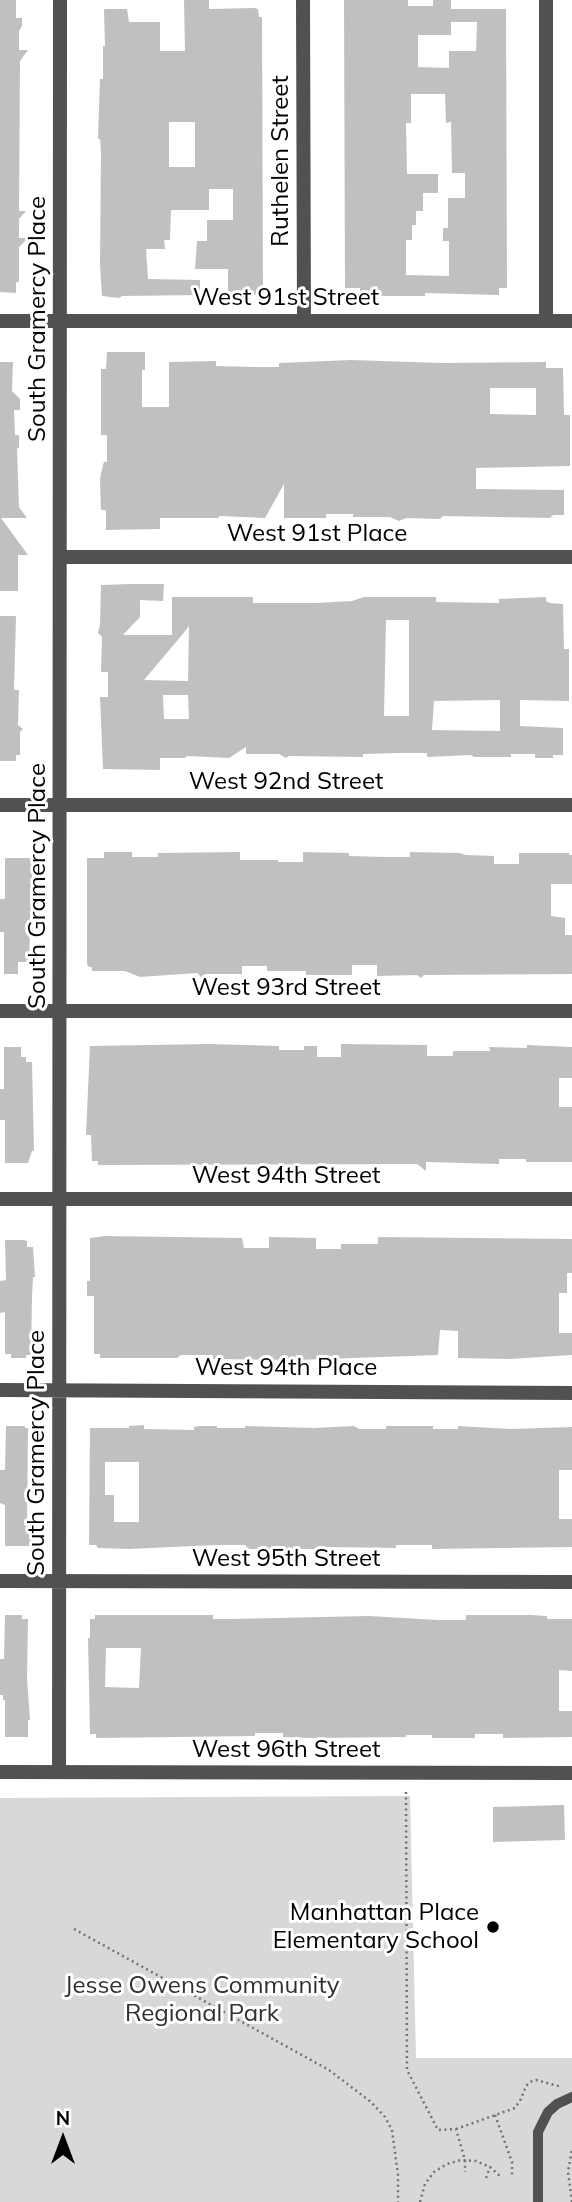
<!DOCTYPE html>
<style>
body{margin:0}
#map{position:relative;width:572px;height:2202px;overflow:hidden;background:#fff;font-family:Mulish,sans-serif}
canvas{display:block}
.north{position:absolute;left:28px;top:2104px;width:70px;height:70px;-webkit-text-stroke:5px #fff;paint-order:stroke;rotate:0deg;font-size:19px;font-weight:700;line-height:28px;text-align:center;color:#000}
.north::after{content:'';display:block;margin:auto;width:24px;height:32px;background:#000;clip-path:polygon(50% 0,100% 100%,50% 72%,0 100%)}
</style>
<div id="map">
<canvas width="572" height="2202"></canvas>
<div class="north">N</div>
</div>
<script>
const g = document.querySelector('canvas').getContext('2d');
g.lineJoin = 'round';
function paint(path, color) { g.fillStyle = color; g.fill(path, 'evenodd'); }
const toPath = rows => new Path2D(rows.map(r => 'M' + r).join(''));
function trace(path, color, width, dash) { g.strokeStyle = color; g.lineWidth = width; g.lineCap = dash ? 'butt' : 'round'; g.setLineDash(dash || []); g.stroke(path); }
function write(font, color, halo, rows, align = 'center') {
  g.font = font + ' Mulish,sans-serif'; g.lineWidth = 6; g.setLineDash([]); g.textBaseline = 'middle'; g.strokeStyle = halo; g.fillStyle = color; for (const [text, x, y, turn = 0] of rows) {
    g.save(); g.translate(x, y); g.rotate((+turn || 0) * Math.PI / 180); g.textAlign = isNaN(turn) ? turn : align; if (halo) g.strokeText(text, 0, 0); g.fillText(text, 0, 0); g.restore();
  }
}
const green = toPath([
 [410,1796,416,2058,572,2058,572,2202,0,2202,0,1798]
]);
const building = toPath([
 [0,0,16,0,16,18,22,18,22,26,19,31,19,50,28,50,20,61,19,211,26,211,19,219,19,238,28,238,19,247,19,282,16,282,16,293,0,292],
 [184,0,209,0,209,9,255,8,258,9,259,17,262,17,263,295,228,294,228,269,195,269,197,241,207,241,207,220,233,220,233,189,209,189,209,210,171,210,170,240,164,240,165,249,146,249,148,279,200,280,200,295,122,296,119,298,102,296,100,265,101,151,100,139,98,139,100,79,103,79,103,46,105,46,104,9,127,9,129,22,160,22,160,51,185,51],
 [169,122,195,122,195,167,169,167],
 [344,0,408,0,408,6,433,6,433,0,451,0,451,9,506,9,507,288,499,288,499,295,425,293,425,296,360,296,360,288,345,288],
 [451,22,477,22,476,51,449,51,449,68,418,67,418,35,451,35],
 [411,94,445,94,446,123,451,122,452,173,465,173,465,198,448,198,448,228,443,228,443,241,449,241,449,276,406,275,406,240,412,240,412,225,416,225,416,211,423,211,423,193,438,193,438,174,407,174,406,123,411,123],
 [107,352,145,352,145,370,142,370,142,407,169,407,169,362,216,361,216,366,253,367,279,367,279,363,351,360,442,363,546,362,546,368,563,368,564,415,570,415,570,466,476,468,476,489,564,490,564,515,553,515,550,518,443,516,440,519,406,518,399,521,390,517,353,517,353,514,326,514,326,518,284,518,284,484,265,518,219,516,219,518,160,518,160,529,106,530,106,510,101,510,100,479,103,465,104,462,107,462,107,435,101,435,101,369,106,369],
 [490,388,536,388,536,415,490,414],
 [0,362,13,362,12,391,20,399,20,410,14,410,15,435,19,435,19,448,17,448,19,507,27,518,1,518,28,555,18,555,18,591,0,591],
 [131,584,164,584,163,601,140,600,140,617,123,635,172,635,172,597,253,597,253,603,316,603,352,601,364,597,436,597,436,602,499,603,499,599,546,597,546,601,550,603,563,604,564,649,569,649,569,701,520,700,520,726,563,728,563,755,553,755,553,758,535,758,535,754,511,754,511,757,474,757,471,755,427,757,427,753,400,753,363,754,363,757,289,756,286,758,279,754,246,754,246,747,229,758,187,756,185,758,160,758,160,770,103,769,100,697,108,697,108,672,101,672,102,637,98,633,100,625,101,585],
 [386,620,409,620,409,716,384,716],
 [189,626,188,681,144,680,182,635],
 [163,695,188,695,189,719,164,719],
 [500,700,500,731,432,730,434,701],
 [0,616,16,616,14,690,19,690,18,725,23,729,20,732,20,755,16,755,16,761,0,761],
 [104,852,132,852,132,857,158,857,158,853,240,852,240,860,278,860,278,862,303,862,303,852,349,853,349,856,385,857,410,857,410,852,459,853,466,855,494,856,494,864,519,864,519,853,569,853,569,855,572,855,572,884,551,884,551,916,565,918,565,935,572,935,572,974,424,975,421,978,417,975,377,976,377,965,352,965,352,975,306,975,306,971,267,971,267,966,242,966,242,974,205,974,202,978,197,973,140,977,125,971,92,971,92,967,89,967,87,964,87,858,104,858],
 [5,858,32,858,32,915,36,915,36,930,30,930,29,962,18,962,18,974,4,974,4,932,0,932,0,899,5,899],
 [209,1044,279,1046,279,1050,304,1050,304,1046,317,1046,317,1057,341,1057,341,1044,427,1045,427,1056,453,1056,453,1051,490,1051,489,1047,527,1048,527,1045,572,1047,572,1078,559,1078,559,1107,572,1107,572,1162,526,1162,526,1159,499,1159,499,1164,426,1162,426,1171,417,1164,98,1165,98,1161,92,1161,91,1135,86,1135,90,1046],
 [4,1047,21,1047,21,1057,26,1057,26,1062,32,1062,34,1151,32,1151,28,1163,5,1163,5,1120,0,1120,0,1089,4,1089],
 [105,1236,242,1238,244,1248,269,1248,269,1237,316,1238,316,1249,341,1249,341,1244,378,1244,378,1237,572,1239,572,1273,567,1273,567,1293,559,1293,559,1333,572,1333,572,1355,510,1359,458,1358,458,1331,440,1330,438,1355,296,1360,213,1359,213,1355,181,1355,177,1358,100,1358,100,1354,94,1354,94,1296,87,1296,87,1281,90,1281,90,1238],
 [5,1240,24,1240,27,1241,27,1247,33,1247,35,1277,33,1277,32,1296,31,1355,26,1355,26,1358,11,1358,11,1354,5,1354,5,1312,0,1313,0,1281,6,1280],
 [144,1425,144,1429,194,1430,194,1427,199,1426,217,1426,217,1428,245,1428,245,1426,314,1428,354,1426,359,1429,386,1429,386,1426,433,1426,433,1429,458,1429,458,1426,511,1429,572,1427,572,1470,559,1470,559,1519,572,1519,572,1547,432,1549,432,1545,396,1545,396,1548,326,1547,326,1549,246,1549,246,1545,216,1545,129,1549,98,1548,96,1545,89,1545,90,1428,129,1428,129,1426],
 [105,1462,139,1462,139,1522,114,1522,114,1495,105,1495],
 [6,1426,25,1426,25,1428,28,1428,27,1525,33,1525,33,1546,5,1546,5,1505,0,1503,0,1470,5,1470],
 [5,1615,22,1615,22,1619,28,1619,27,1678,30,1720,28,1720,28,1737,5,1737,5,1700,3,1700,3,1695,0,1695,0,1659,4,1659],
 [95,1615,213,1615,213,1619,231,1619,369,1616,438,1620,466,1620,466,1615,531,1615,547,1616,547,1619,572,1619,572,1671,559,1670,559,1711,572,1711,572,1737,503,1738,503,1734,475,1734,475,1738,432,1738,432,1735,406,1735,406,1737,311,1738,283,1737,283,1733,255,1733,255,1736,96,1738,96,1734,90,1734,88,1638,90,1638,90,1619,95,1619],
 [106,1648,141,1648,139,1688,105,1687],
 [564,1805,565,1840,493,1842,493,1807]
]);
const path = toPath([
 [406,1792,407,2070,438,2130,456,2129,465,2160,465,2172],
 [74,1929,329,2070,371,2102,385,2117,392,2130,398,2175,398,2202],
 [495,2115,512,2162,512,2176],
 [456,2129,515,2108,521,2099,526,2086,530,2082,536,2080,562,2087],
 [486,2178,490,2167],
 [420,2202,425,2184,434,2172,447,2164,461,2160,476,2161,490,2167,501,2177],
 [572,2202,568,2172,572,2149]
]);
const service = toPath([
 [538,2202,538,2132,548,2112,557,2104,572,2097]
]);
const minor = toPath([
 [303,0,304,321],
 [546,0,546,321],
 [0,321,572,321],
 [61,557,572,557],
 [0,1011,572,1011],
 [0,1199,572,1199],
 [0,1390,572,1393],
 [0,1581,572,1582],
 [0,1772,572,1773],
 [59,1772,60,0]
]);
const tertiary = toPath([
 [0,805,572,805]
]);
const markers = [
 [493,1927,7,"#000"]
];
const streetNames = [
 ["Ruthelen Street",281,161,-90],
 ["West 91st Street",286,298],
 ["South Gramercy Place",38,319,-90],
 ["West 91st Place",317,534],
 ["West 92nd Street",286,782],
 ["South Gramercy Place",38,886,-90],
 ["West 93rd Street",286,988],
 ["West 94th Street",286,1176],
 ["West 94th Place",286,1368],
 ["South Gramercy Place",37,1453,-90],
 ["West 95th Street",286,1559],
 ["West 96th Street",286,1750]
];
const poiNames = [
 ["Manhattan Place",479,1913],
 ["Elementary School",479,1941]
];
const parkNames = [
 ["Jesse Owens Community",202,1986],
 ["Regional Park",202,2014]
];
paint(green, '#d8d8d8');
paint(building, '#c0c0c0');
trace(path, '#737373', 2.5, [2, 3.5]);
trace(service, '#515151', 10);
trace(minor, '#515151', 14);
trace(tertiary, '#515151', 14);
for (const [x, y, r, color] of markers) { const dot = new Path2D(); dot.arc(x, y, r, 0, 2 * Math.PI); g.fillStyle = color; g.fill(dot); trace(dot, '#fff', 2.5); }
write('24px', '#000', '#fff', streetNames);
write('24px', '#000', '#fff', poiNames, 'right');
write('24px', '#2f2f2f', '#fff', parkNames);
</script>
